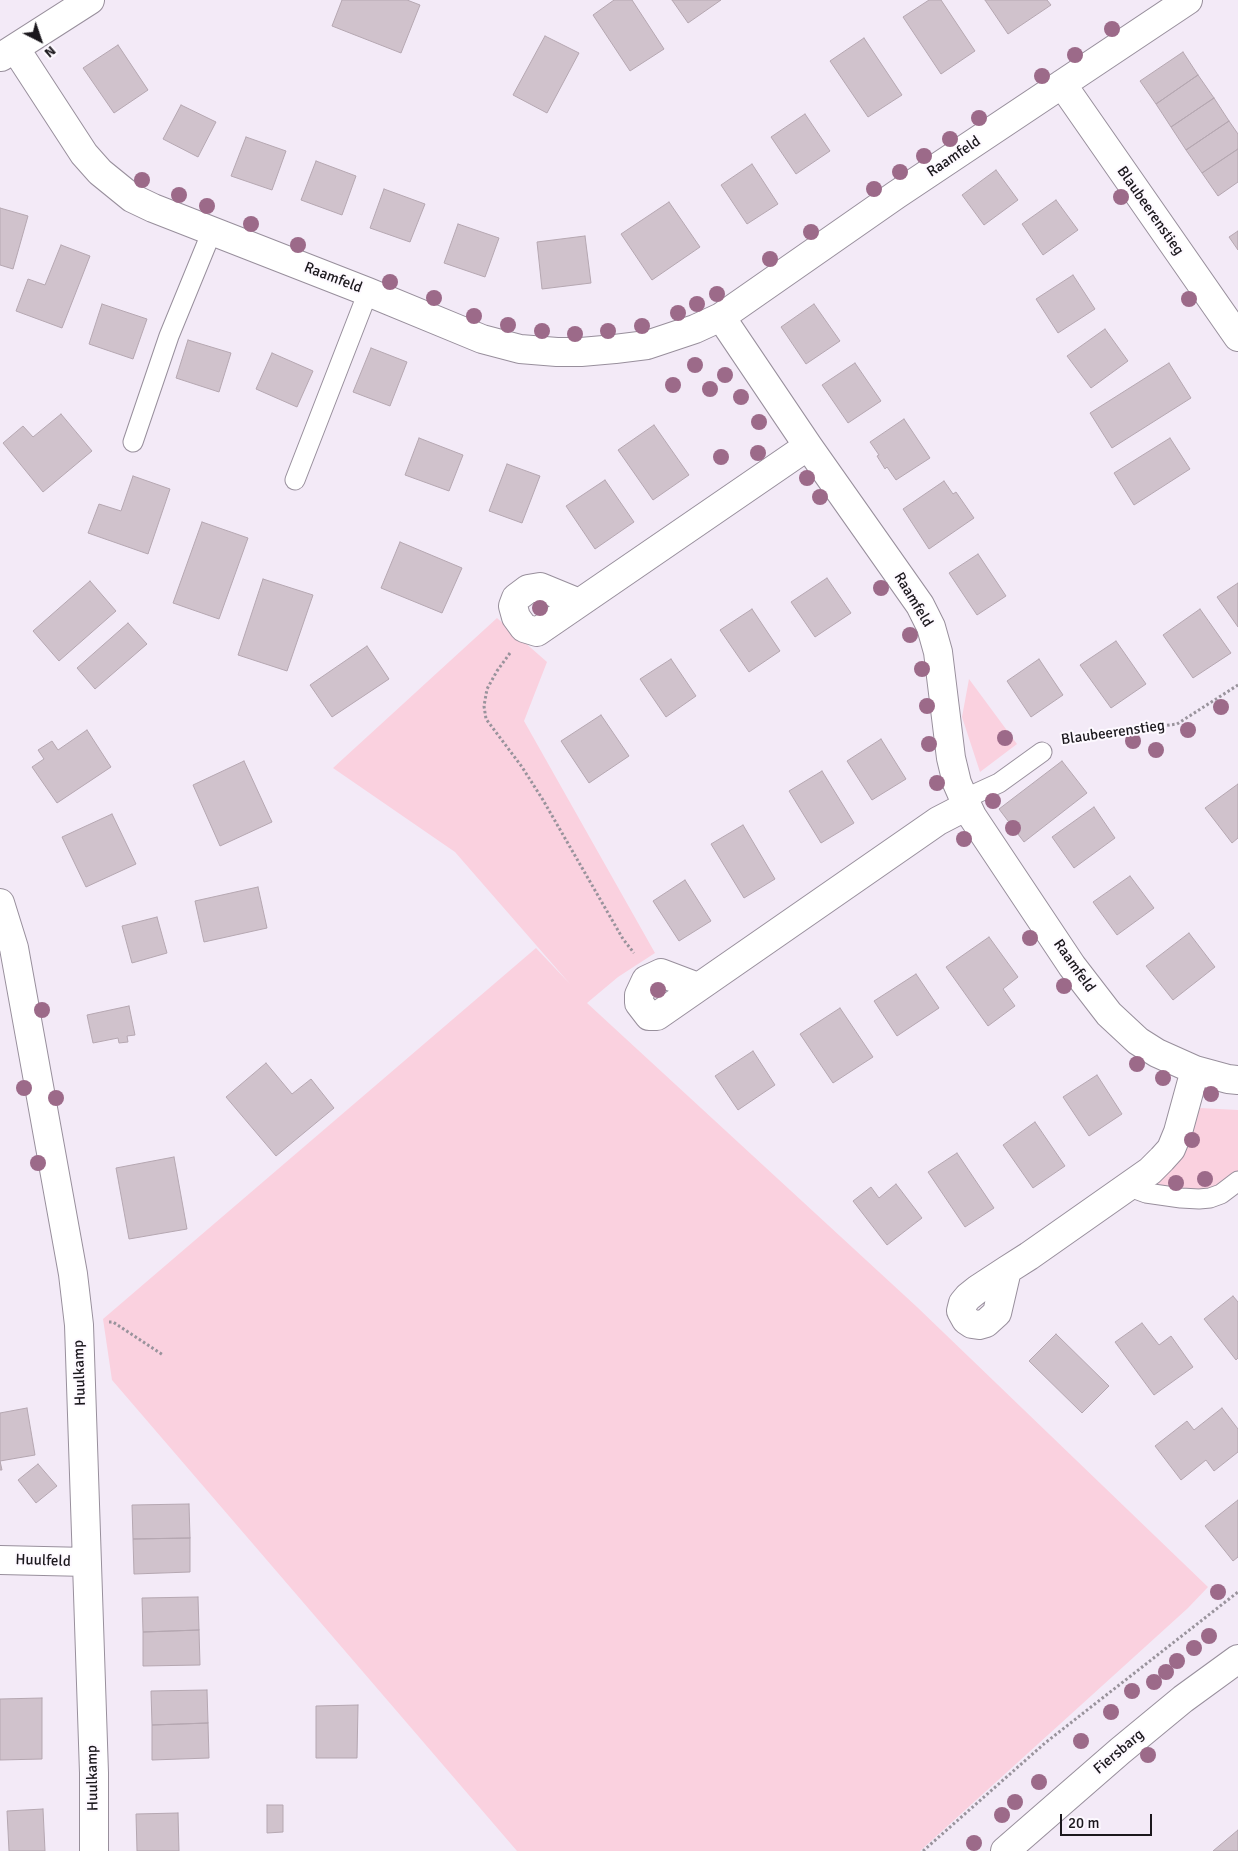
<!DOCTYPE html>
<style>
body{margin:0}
#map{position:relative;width:1238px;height:1851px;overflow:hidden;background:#f3eaf7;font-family:Signika,sans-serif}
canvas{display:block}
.north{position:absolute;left:15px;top:15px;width:50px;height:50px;-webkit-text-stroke:4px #fdf9ff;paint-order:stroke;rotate:139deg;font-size:14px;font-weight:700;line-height:20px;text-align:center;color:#1b181d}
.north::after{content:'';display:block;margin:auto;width:18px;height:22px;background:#1b181d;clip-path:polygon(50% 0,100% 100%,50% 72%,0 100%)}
.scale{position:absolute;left:1060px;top:1814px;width:92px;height:22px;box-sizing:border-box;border:2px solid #1b181d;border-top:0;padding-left:6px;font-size:15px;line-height:18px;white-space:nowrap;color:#1b181d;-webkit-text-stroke:4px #fdf9ff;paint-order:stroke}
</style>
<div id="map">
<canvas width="1238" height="1851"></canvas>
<div class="north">N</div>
<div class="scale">20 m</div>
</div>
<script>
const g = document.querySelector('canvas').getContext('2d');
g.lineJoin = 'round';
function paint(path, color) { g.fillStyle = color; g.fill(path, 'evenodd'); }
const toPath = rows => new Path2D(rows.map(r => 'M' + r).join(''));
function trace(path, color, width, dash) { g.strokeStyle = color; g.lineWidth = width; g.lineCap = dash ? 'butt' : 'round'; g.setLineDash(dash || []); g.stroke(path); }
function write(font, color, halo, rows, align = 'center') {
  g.font = font + ' Signika,sans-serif'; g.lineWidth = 4; g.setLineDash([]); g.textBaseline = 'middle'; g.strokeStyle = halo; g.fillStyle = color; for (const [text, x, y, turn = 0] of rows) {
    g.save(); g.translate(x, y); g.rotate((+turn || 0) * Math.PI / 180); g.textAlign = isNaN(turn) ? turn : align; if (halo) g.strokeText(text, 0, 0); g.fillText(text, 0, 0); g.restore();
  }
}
const green = toPath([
 [497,618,547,662,524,721,655,953,618,977,587,1003,917,1307,1208,1587,1188,1608,920,1851,517,1851,112,1380,103,1319,536,948,570,984,455,852,333,768],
 [969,679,1017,744,980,772,962,717],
 [1200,1108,1238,1110,1238,1173,1218,1191,1194,1193,1157,1185,1158,1178,1178,1161]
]);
const building = toPath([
 [342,0,407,0,420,5,401,53,332,26,342,0],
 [614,0,632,0,664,49,630,71,593,15,614,0],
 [672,0,721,0,688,23,672,0],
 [929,0,941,0,975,51,941,74,903,17,929,0],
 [985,0,1047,0,1051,5,1008,34,985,0],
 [545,36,579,53,547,113,513,95,545,36],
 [864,38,902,95,868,117,830,61,864,38],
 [118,45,148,90,114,113,83,68,118,45],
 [1183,52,1198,75,1156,104,1140,81,1183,52],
 [1198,75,1214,98,1171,127,1156,104,1198,75],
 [1214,98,1229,121,1186,150,1171,127,1214,98],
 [181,105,216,122,198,157,163,139,181,105],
 [805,114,830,151,796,174,771,137,805,114],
 [1229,121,1238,134,1238,149,1202,173,1186,150,1229,121],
 [246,137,286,151,272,190,231,176,246,137],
 [1238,149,1238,182,1218,196,1202,173,1238,149],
 [316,161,356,176,342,215,301,200,316,161],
 [752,164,778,204,747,224,721,185,752,164],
 [996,170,1018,200,984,225,962,195,996,170],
 [384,189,425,204,410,242,370,228,384,189],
 [1056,200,1078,230,1043,255,1022,224,1056,200],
 [669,202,700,247,652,280,621,234,669,202],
 [0,208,28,216,13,269,0,265,0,208],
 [458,224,499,238,485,277,444,263,458,224],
 [1238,231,1238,250,1229,237,1238,231],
 [585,236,591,283,542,289,537,242,585,236],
 [61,245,90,256,62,328,16,311,28,279,45,285,61,245],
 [1073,275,1095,309,1058,333,1036,299,1073,275],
 [102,304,147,319,133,359,89,344,102,304],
 [814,304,840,341,806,364,781,327,814,304],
 [1105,329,1128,361,1091,388,1067,356,1105,329],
 [188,340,231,353,219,392,176,378,188,340],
 [371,348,407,362,390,406,353,392,371,348],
 [272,353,313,371,297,407,256,389,272,353],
 [855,363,881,401,848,423,822,385,855,363],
 [1169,363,1191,398,1112,448,1090,413,1169,363],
 [61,414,92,451,43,492,3,443,23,426,33,437,61,414],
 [904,419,930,458,896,480,887,467,885,469,877,456,879,455,870,442,904,419],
 [654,425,689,475,653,500,618,450,654,425],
 [419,438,463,455,449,491,405,475,419,438],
 [1170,438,1190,469,1134,505,1114,473,1170,438],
 [507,464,540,476,522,523,489,511,507,464],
 [133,476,170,489,148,554,88,533,99,504,121,511,133,476],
 [605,480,634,522,595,549,566,506,605,480],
 [944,481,953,494,956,492,974,518,929,549,903,509,944,481],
 [202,522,248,538,219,619,173,603,202,522],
 [400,542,462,568,442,613,381,588,400,542],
 [978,554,1006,596,977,615,949,573,978,554],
 [827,578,851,613,815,637,791,602,827,578],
 [263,579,313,595,287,671,238,655,263,579],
 [90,581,116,611,59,661,33,631,90,581],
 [1238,583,1238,627,1217,597,1238,583],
 [752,609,780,651,749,672,720,630,752,609],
 [1200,609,1231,653,1193,678,1163,635,1200,609],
 [128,623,147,644,95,689,77,668,128,623],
 [1116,641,1146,684,1111,708,1080,665,1116,641],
 [367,646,389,679,332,717,310,685,367,646],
 [671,659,696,696,666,717,640,679,671,659],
 [1039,659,1063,695,1031,717,1007,681,1039,659],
 [601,715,629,756,589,783,561,741,601,715],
 [87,730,111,767,57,803,32,767,44,759,38,750,52,741,58,750,87,730],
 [881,739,906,779,872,800,847,761,881,739],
 [244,761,272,822,220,846,193,785,244,761],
 [1062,761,1087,793,1024,842,999,809,1062,761],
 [822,771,854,823,821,843,789,791,822,771],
 [1238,784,1238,838,1232,843,1205,808,1238,784],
 [1094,807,1115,838,1074,868,1052,837,1094,807],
 [112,814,136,864,86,887,62,837,112,814],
 [743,825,775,879,744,898,711,844,743,825],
 [1130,876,1154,908,1117,935,1093,902,1130,876],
 [685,880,711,921,679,941,653,901,685,880],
 [258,887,267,928,204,942,195,901,258,887],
 [157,917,167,953,132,963,122,926,157,917],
 [1189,933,1215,967,1173,1000,1146,966,1189,933],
 [989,937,1018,977,1003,989,1015,1006,988,1026,946,967,989,937],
 [916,974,939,1008,897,1036,874,1001,916,974],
 [129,1006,135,1035,127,1036,128,1042,119,1043,118,1038,93,1043,87,1015,129,1006],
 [840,1008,873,1057,833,1083,800,1034,840,1008],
 [753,1051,775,1085,738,1110,715,1076,753,1051],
 [266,1063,292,1094,311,1079,334,1108,276,1156,226,1097,266,1063],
 [1097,1075,1122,1114,1089,1136,1063,1097,1097,1075],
 [1035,1122,1065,1166,1033,1188,1003,1145,1035,1122],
 [957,1153,994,1208,965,1227,928,1172,957,1153],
 [174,1157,187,1229,129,1239,116,1168,174,1157],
 [896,1184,922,1218,887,1245,853,1201,871,1187,879,1198,896,1184],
 [1233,1296,1238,1302,1238,1358,1236,1360,1204,1319,1233,1296],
 [1142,1323,1159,1345,1171,1336,1193,1367,1154,1395,1115,1342,1142,1323],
 [1056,1334,1109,1386,1082,1413,1029,1361,1056,1334],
 [27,1408,35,1455,0,1461,2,1470,0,1470,0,1413,27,1408],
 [1222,1408,1238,1429,1238,1452,1214,1471,1206,1460,1181,1480,1155,1446,1187,1421,1194,1430,1222,1408],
 [38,1464,57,1486,36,1503,18,1480,38,1464],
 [1238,1500,1238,1557,1233,1561,1205,1526,1238,1500],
 [189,1504,190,1538,133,1539,132,1505,189,1504],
 [190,1538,190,1572,134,1574,133,1539,190,1538],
 [198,1597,199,1630,143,1632,142,1598,198,1597],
 [199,1630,200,1665,143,1666,143,1632,199,1630],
 [207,1690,208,1723,152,1725,151,1691,207,1690],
 [42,1698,42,1759,0,1760,0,1699,42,1698],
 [358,1705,357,1758,316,1758,316,1706,358,1705],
 [208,1723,209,1758,152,1760,152,1725,208,1723],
 [267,1805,283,1805,283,1832,267,1833,267,1805],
 [43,1809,45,1851,9,1851,7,1811,43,1809],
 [178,1813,179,1851,137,1851,136,1814,178,1813],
 [1238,1830,1238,1851,1213,1851,1238,1830]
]);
const path = toPath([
 [510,653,497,671,487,689,484,706,486,719,522,767,543,800,623,939,634,953],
 [1063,739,1177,724,1238,685],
 [109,1322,113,1322,163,1355],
 [923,1851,1045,1743,1238,1592]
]);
const lane = toPath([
 [133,442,169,336,212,231],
 [295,480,368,292],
 [964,799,999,783,1042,752],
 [1127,1186,1146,1193,1181,1198,1199,1199,1210,1198,1221,1194,1238,1181]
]);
const street = toPath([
 [15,48,84,154,100,172,132,198,153,208,368,292,482,339,520,349,557,352,581,352,615,349,647,345,695,329,721,317,896,195,1188,0],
 [1,57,90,0],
 [1062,84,1238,337],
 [721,317,808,446,920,605,931,627,938,652,951,758,957,783,964,799,972,816,1072,966,1109,1014,1138,1041,1157,1053,1195,1070,1228,1079,1238,1080],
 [579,603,540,587,528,589,516,598,513,606,516,617,524,628,537,632,808,446],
 [0,903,14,948,73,1274,79,1325,94,1773,94,1851],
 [698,987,661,973,646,980,639,995,639,1003,649,1016,657,1016,938,821,967,806],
 [1007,1270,997,1313,986,1323,979,1325,972,1324,966,1320,961,1311,963,1303,968,1297,978,1289,1007,1270,1029,1256,1150,1171,1162,1159,1171,1149,1178,1132,1195,1070],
 [0,1560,87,1562],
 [1005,1851,1120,1751,1183,1699,1238,1659]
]);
const trees = [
 [1112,29],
 [1075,55],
 [1042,76],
 [979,118],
 [950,139],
 [924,156],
 [900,172],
 [142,180],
 [874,189],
 [179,195],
 [1121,197],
 [207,206],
 [251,224],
 [811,232],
 [298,245],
 [770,259],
 [390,282],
 [717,294],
 [434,298],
 [1189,299],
 [697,304],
 [678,313],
 [474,316],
 [508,325],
 [642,326],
 [542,331],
 [608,331],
 [575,334],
 [695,365],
 [725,375],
 [673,385],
 [710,389],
 [741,397],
 [759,422],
 [758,453],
 [721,457],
 [807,478],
 [820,497],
 [881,588],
 [540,608],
 [910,635],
 [922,669],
 [927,706],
 [1221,707],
 [1188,730],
 [1005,738],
 [1133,741],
 [929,744],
 [1156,750],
 [937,783],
 [993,801],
 [1013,828],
 [964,839],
 [1030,938],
 [1064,986],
 [658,990],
 [42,1010],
 [1137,1064],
 [1163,1078],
 [24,1088],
 [1211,1094],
 [56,1098],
 [1192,1140],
 [38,1163],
 [1205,1179],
 [1176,1183],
 [1218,1592],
 [1209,1636],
 [1194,1648],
 [1177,1661],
 [1166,1672],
 [1154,1682],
 [1132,1691],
 [1111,1712],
 [1081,1741],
 [1148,1755],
 [1039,1782],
 [1015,1802],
 [1002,1815],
 [974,1843]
];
const streetNames = [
 ["Raamfeld",954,157,-34],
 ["Blaubeerenstieg",1150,211,55],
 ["Raamfeld",333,278,21],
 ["Raamfeld",913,600,59],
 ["Blaubeerenstieg",1113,733,-8],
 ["Raamfeld",1074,966,55],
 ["Huulkamp",80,1373,-92],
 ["Huulfeld",43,1561,2],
 ["Fiersbarg",1119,1752,-40],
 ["Huulkamp",93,1778,-91]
];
paint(green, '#fad1df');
paint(building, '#d0c2cc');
trace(building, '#b5a7b1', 1);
trace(lane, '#988f9c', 21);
trace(street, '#988f9c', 30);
trace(path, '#99939c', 3, [2.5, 2.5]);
trace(lane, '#fff', 19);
trace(street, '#fff', 28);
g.fillStyle = '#9c6a89';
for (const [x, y] of trees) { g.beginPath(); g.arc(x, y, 8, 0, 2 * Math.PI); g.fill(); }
write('15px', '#1b181d', '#fdf9ff', streetNames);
</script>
